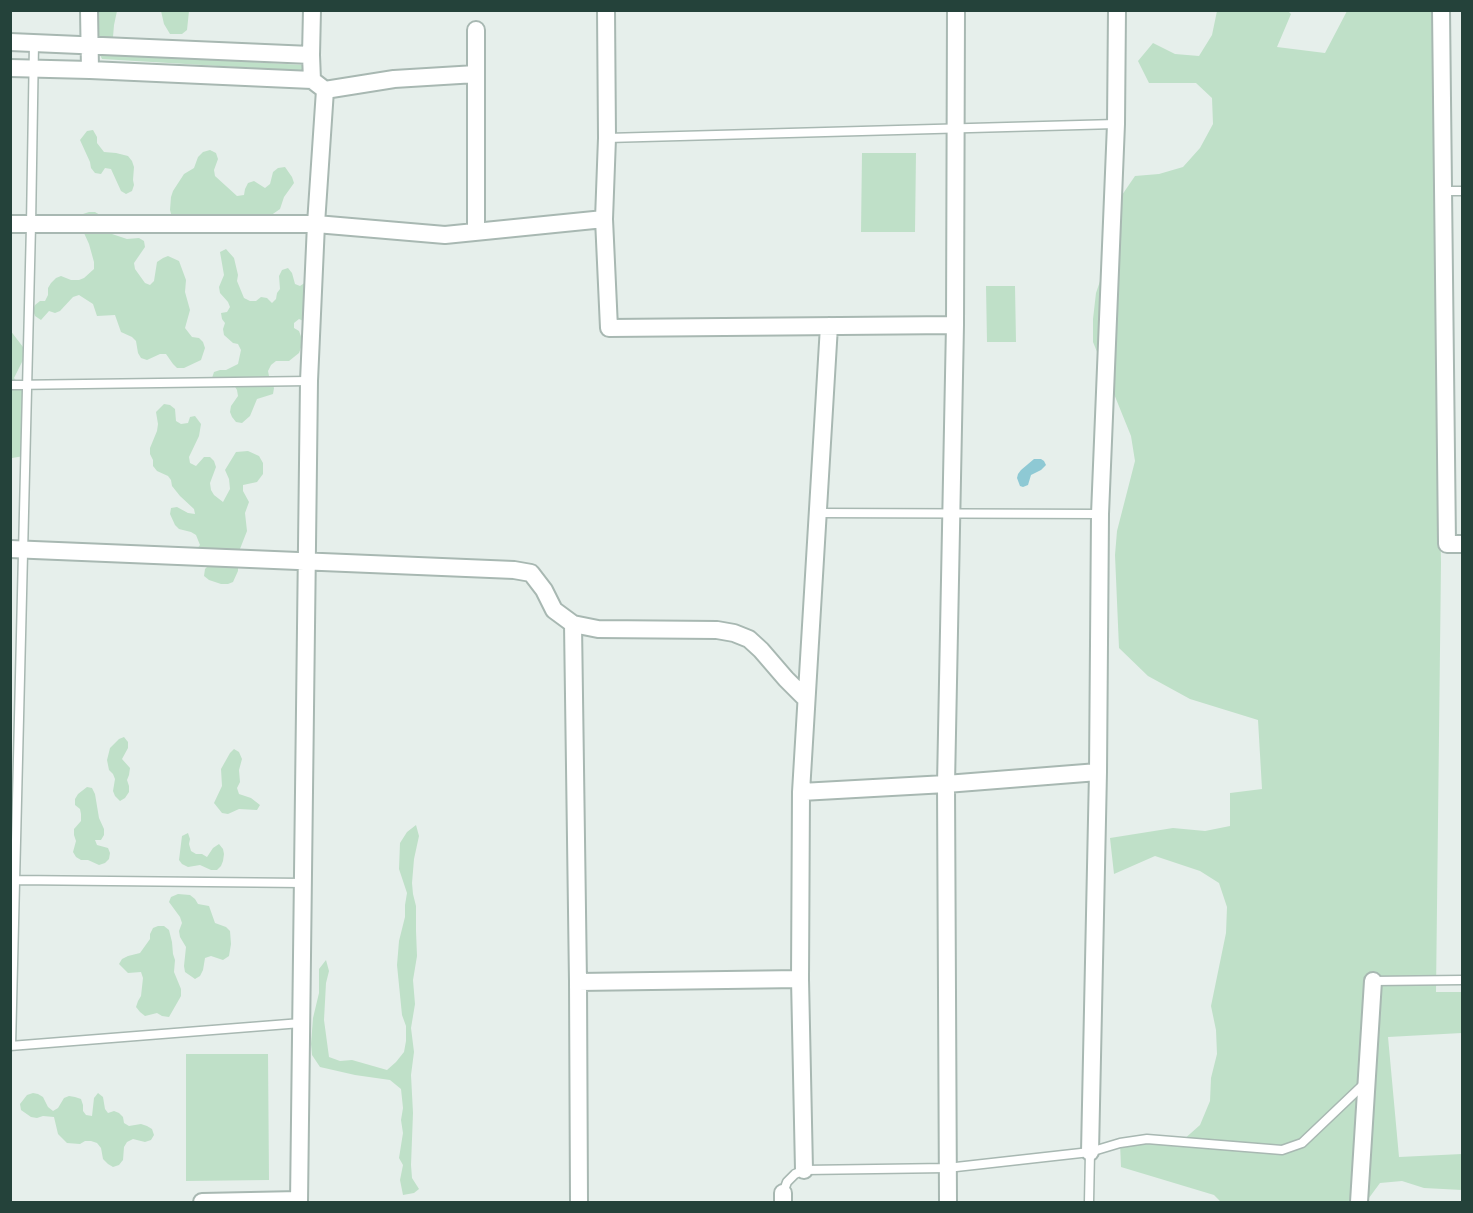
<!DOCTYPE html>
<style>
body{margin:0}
#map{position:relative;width:1473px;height:1213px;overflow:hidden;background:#e6efeb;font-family:"DM Sans",sans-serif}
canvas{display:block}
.frame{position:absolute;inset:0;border:12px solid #24423a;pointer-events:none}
</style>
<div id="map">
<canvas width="1473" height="1213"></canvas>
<div class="frame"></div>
</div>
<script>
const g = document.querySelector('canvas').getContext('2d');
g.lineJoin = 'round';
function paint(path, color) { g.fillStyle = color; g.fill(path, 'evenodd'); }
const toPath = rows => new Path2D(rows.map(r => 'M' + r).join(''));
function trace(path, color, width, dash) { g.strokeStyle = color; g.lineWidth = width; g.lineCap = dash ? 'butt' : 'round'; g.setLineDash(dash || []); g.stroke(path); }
const green = toPath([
 [97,11,117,11,114,25,113,37,111,43,100,41,95,29],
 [161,11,189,11,187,30,182,34,170,34,164,24],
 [1217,11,1288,11,1291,14,1277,47,1325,53,1347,11,1432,11,1441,563,1436,992,1462,992,1462,1033,1388,1037,1399,1157,1462,1154,1462,1190,1424,1188,1402,1181,1380,1183,1366,1202,1221,1202,1214,1195,1121,1167,1120,1143,1182,1141,1200,1125,1210,1101,1211,1078,1217,1054,1216,1030,1211,1006,1226,933,1227,907,1219,883,1200,871,1155,856,1114,874,1110,838,1173,828,1205,831,1230,826,1230,793,1262,789,1258,720,1190,699,1148,676,1119,648,1115,555,1117,531,1135,461,1131,436,1093,342,1093,319,1096,293,1113,243,1122,195,1135,176,1159,174,1183,167,1200,148,1213,124,1212,98,1196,83,1149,83,1138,61,1153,43,1175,54,1199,56,1212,35],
 [102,53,303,65,305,69,303,71,102,59,100,55],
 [93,130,97,137,97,143,104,152,116,153,128,156,132,161,134,167,133,180,134,185,132,191,126,194,121,191,111,169,105,168,101,174,95,173,91,168,90,162,80,140,87,131],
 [210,150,216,153,218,159,214,170,215,176,237,196,244,195,245,189,248,183,254,181,265,188,270,184,273,172,278,168,285,167,292,177,294,183,284,197,280,209,270,216,250,215,244,218,173,221,170,210,171,197,173,191,184,174,194,168,198,157,203,152],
 [862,153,916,153,915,232,861,232],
 [89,212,95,212,100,215,103,227,106,232,127,239,139,238,144,241,145,247,134,263,135,269,145,283,150,285,154,281,157,262,163,258,168,256,179,261,186,280,185,292,190,310,185,328,192,337,199,338,203,342,205,348,201,360,184,368,177,368,173,364,166,354,160,354,147,360,141,358,138,353,136,341,132,337,121,332,115,315,97,316,93,304,79,295,73,297,60,311,55,313,49,311,41,320,35,316,33,310,35,305,40,301,45,301,48,295,48,288,51,283,56,278,61,276,71,280,79,280,84,278,94,269,94,262,89,244,84,233,77,223,79,217,83,214],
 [226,249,234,258,238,275,237,281,244,298,250,301,256,301,261,297,267,298,272,303,276,299,277,293,280,289,279,276,282,270,288,268,292,273,295,284,300,286,306,282,310,324,299,319,294,323,294,328,299,331,303,342,299,353,289,361,276,361,271,365,268,371,269,376,274,388,273,394,257,399,250,416,242,423,236,422,232,417,230,412,231,406,238,396,237,390,234,385,216,382,212,378,214,372,220,370,226,370,238,364,241,350,238,344,233,343,224,335,223,329,225,323,222,319,221,313,227,312,230,307,228,302,220,293,219,287,224,275,220,252],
 [986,286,1015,286,1016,342,987,342],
 [10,330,23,347,23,360,14,378,29,395,24,456,12,458],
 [164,404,170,405,175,409,176,421,181,424,188,423,190,417,195,416,201,424,199,436,189,457,190,463,196,466,204,457,210,457,214,461,216,467,210,483,211,490,214,495,223,502,230,489,229,479,225,470,236,452,248,451,259,456,263,463,263,474,257,482,243,485,243,491,249,502,245,513,247,531,238,554,238,571,233,582,228,584,221,584,209,580,204,576,205,569,209,565,196,550,200,545,196,535,191,532,179,529,175,525,170,514,171,508,177,507,188,513,195,514,194,509,180,496,172,486,171,480,168,476,157,471,153,466,153,460,150,454,150,448,157,431,158,424,156,412],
 [124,737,128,742,128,748,122,759,130,768,129,775,127,780,129,786,129,792,125,798,120,801,115,796,113,791,115,779,113,774,109,770,107,760,110,748,119,739],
 [234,749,239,752,242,759,239,770,240,782,237,788,239,794,251,798,260,805,257,810,239,809,228,814,222,813,214,803,222,786,221,769,230,753],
 [87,787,92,788,95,794,99,818,104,829,104,835,101,840,95,840,97,845,108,848,110,853,109,859,105,863,99,865,88,860,81,860,76,857,73,852,76,841,74,835,74,829,81,821,81,814,80,809,75,805,75,799,78,794],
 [416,825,419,836,414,859,412,883,413,894,416,906,416,931,417,956,413,980,415,1004,411,1028,414,1052,411,1075,413,1113,411,1165,412,1178,419,1189,414,1193,403,1195,400,1180,403,1165,399,1158,403,1133,401,1120,403,1108,401,1089,390,1080,355,1075,320,1067,312,1055,311,1044,313,1018,319,993,319,969,326,960,329,971,326,983,324,1020,329,1057,340,1061,352,1060,387,1070,396,1062,404,1052,406,1041,406,1026,402,1015,397,965,399,941,405,917,405,905,407,893,399,869,400,843,407,832],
 [188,833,190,839,189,844,191,851,196,854,202,854,207,857,213,848,219,844,223,849,224,854,223,861,221,866,217,870,211,870,200,865,188,867,182,864,179,860,182,836],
 [178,894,190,895,195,899,198,904,209,906,215,923,226,927,230,931,231,944,229,956,223,960,211,956,205,958,203,970,200,976,195,979,185,972,184,966,186,947,180,937,179,931,182,923,180,917,169,902,171,897],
 [158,926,164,926,169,930,172,942,173,954,175,960,174,972,181,989,181,996,169,1017,162,1016,157,1013,145,1016,140,1012,136,1007,138,1001,141,996,143,978,141,972,128,973,119,964,122,959,128,956,140,953,150,939,150,934,153,928],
 [186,1054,268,1054,269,1180,186,1181],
 [33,1093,38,1094,43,1097,48,1107,53,1111,58,1108,64,1098,69,1096,75,1097,81,1099,83,1105,83,1111,86,1115,92,1116,94,1098,98,1093,103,1097,105,1109,108,1113,114,1111,119,1113,123,1117,124,1123,129,1126,141,1124,147,1126,152,1129,154,1135,151,1140,145,1142,133,1139,127,1142,124,1147,123,1160,119,1165,113,1167,108,1164,103,1159,101,1148,97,1143,91,1141,85,1141,80,1144,67,1143,58,1134,54,1117,43,1116,37,1118,31,1117,21,1110,20,1104,27,1095]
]);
const water = toPath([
 [1034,459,1041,459,1044,461,1046,465,1041,470,1031,475,1028,485,1023,487,1020,486,1017,478,1018,474,1021,470]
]);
const lane = toPath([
 [607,138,1116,124],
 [1443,191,1462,191],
 [10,385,309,381],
 [818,513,1100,514],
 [15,880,303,883],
 [1373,981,1462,980],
 [10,1046,301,1023],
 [11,1046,31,225,34,43],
 [783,1193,787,1182,795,1174,804,1170,947,1168,1090,1152,1120,1143,1147,1139,1282,1150,1302,1143,1364,1084],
 [1089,1202,1090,1152]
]);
const street = toPath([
 [89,10,90,70],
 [606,10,607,138,604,219,609,328,955,325],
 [1441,10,1447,544,1462,544],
 [476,30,476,231],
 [10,42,311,55],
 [10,68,90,70,312,80],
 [325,90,394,79,476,74],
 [10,224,316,224,445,235,604,219],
 [10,549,514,570,531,573,544,590,554,610,573,624,598,629,717,630,734,633,749,639,761,650,786,679,806,699],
 [573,624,578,982,579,1202],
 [801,792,946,784,1098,772],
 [578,982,800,979],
 [1090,1152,1098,772,1100,514,1116,124,1117,10],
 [804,1170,800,979,801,792,829,326],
 [783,1193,783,1202],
 [202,1202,299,1200],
 [299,1202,309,381,316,224,325,90,312,80,311,55,312,10],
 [948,1202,946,784,955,325,956,10],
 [1359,1202,1373,981]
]);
paint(green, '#bfe0c8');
paint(water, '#8ec9d4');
trace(lane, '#a8b8b2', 11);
trace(street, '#a8b8b2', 20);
trace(lane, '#fff', 8);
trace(street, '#fff', 16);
</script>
